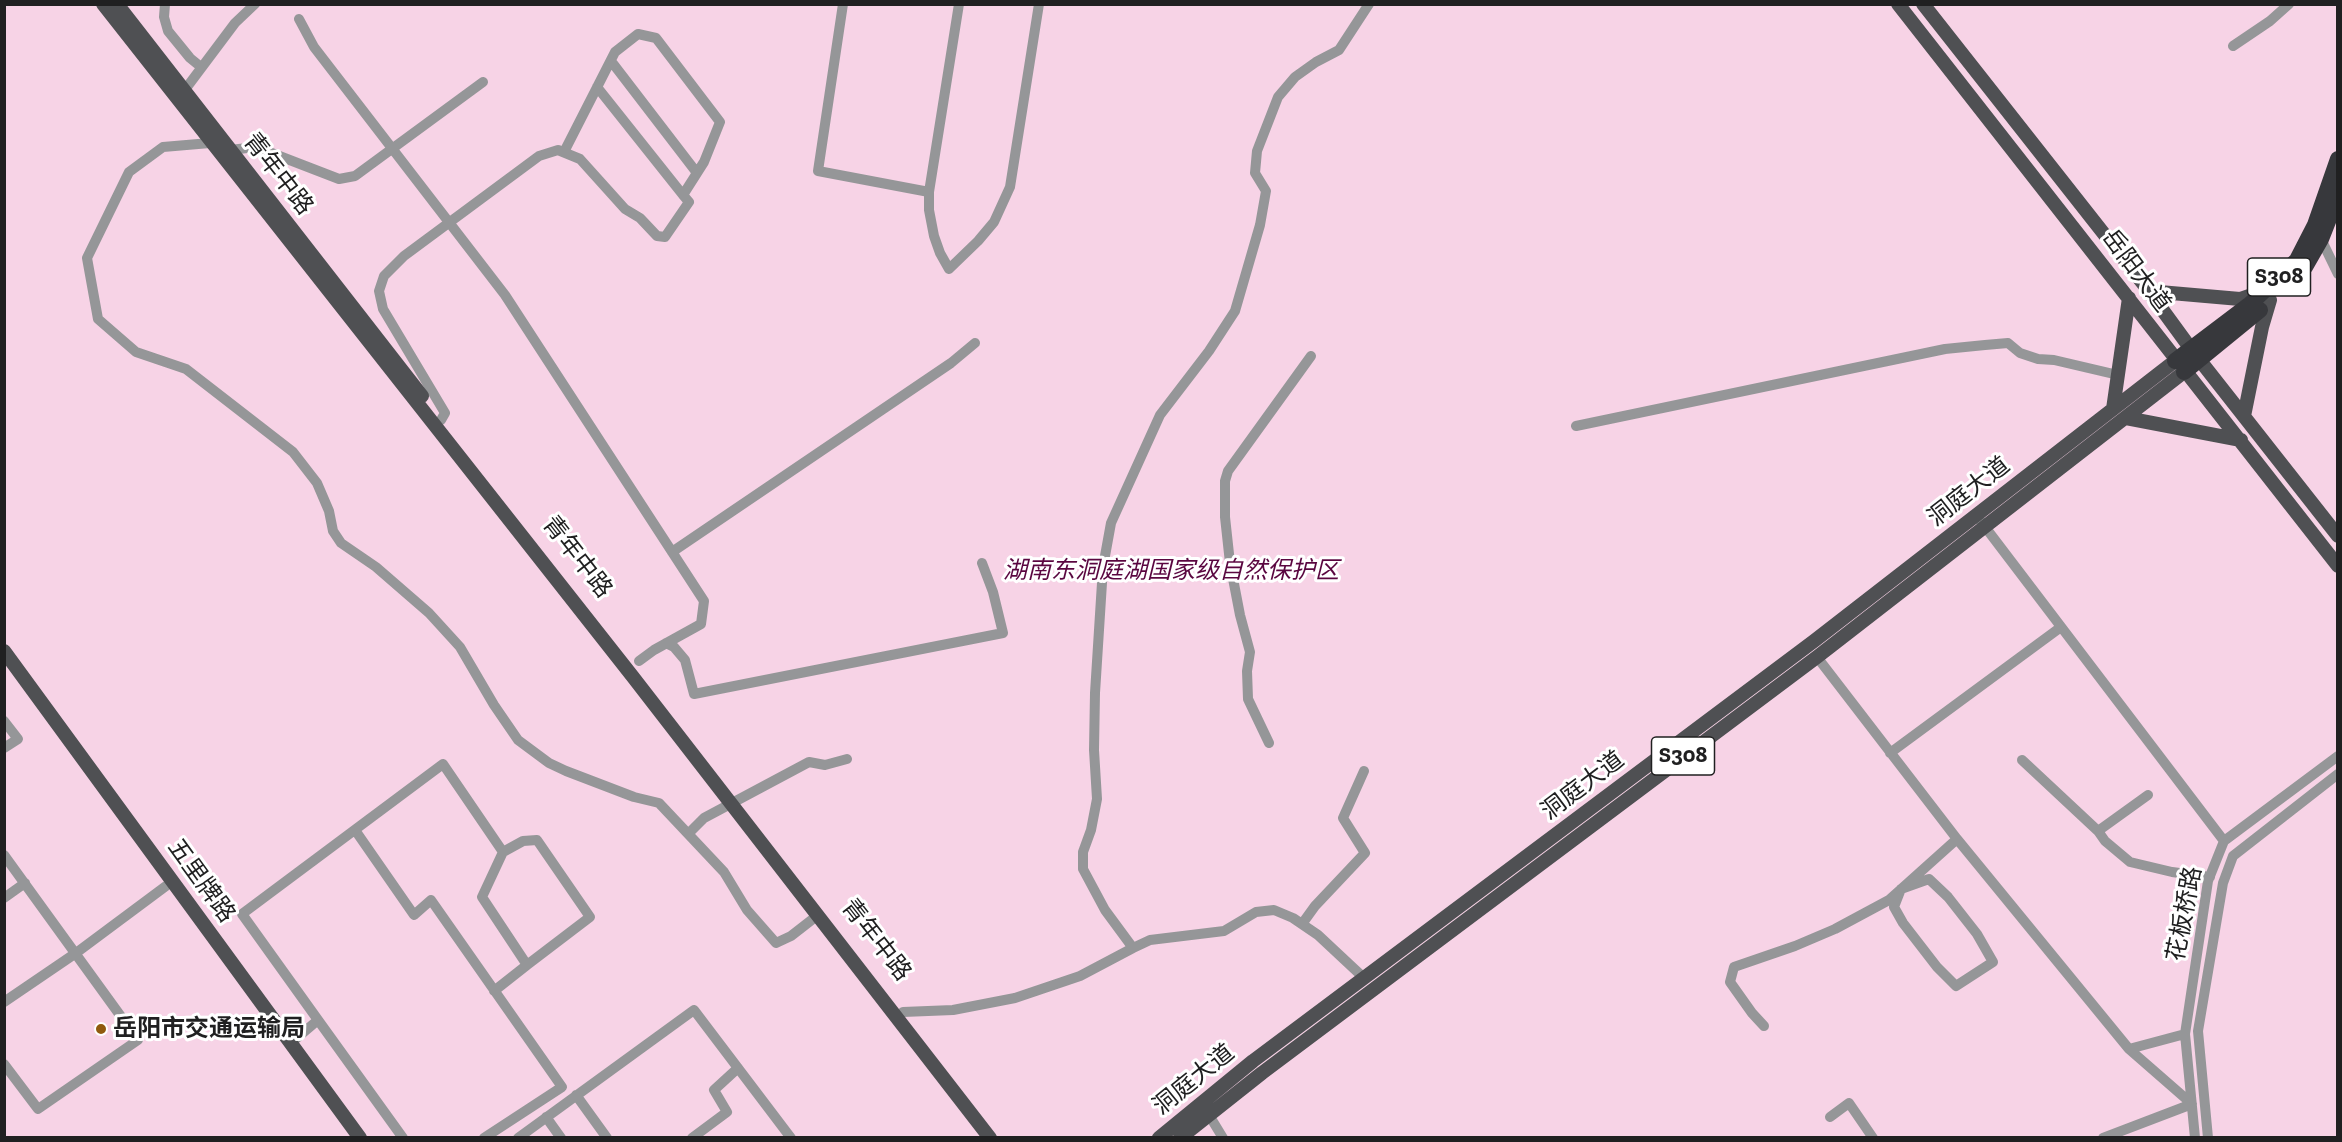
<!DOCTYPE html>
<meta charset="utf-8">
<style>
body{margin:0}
#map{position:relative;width:2342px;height:1142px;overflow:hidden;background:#ececf1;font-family:"Zilla Slab",serif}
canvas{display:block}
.frame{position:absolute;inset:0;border:6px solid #202021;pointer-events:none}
</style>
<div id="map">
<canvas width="2342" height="1142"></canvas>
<div class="frame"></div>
</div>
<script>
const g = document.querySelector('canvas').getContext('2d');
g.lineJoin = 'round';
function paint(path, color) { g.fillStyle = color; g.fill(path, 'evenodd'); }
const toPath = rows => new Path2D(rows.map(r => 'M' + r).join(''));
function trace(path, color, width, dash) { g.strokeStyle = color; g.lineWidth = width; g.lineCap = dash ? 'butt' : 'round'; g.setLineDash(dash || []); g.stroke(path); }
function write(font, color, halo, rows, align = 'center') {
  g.font = font + ' "Zilla Slab","Noto Sans SC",serif'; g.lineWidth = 6; g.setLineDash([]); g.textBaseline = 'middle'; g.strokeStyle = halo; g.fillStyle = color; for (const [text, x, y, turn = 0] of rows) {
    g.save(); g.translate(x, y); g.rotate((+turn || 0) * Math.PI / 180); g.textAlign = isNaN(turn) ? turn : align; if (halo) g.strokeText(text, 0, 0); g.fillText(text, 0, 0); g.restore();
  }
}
const green = toPath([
 [4,5,2337,5,2337,1137,5,1137]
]);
const minor = toPath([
 [165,4,164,17,168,31,190,58,201,67],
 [843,4,818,171,929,192,959,4],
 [299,19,314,47,505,295,704,601,701,624,654,650,639,661],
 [2233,46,2270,21,2289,4],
 [611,61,697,173],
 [597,87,683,195],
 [184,91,235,23,255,4],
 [210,143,163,147,129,172,87,258,98,319,136,352,186,369,293,452,317,483,329,511,333,531,341,543,376,567,429,613,460,647,494,705,518,740,549,763,566,771,634,797,659,803,724,872,747,910,776,943,791,936,818,915],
 [230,150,256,147,339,179,355,176,483,82],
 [929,192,929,210,934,236,940,253,949,269,978,241,994,222,1010,187,1039,4],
 [2321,239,2338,274],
 [441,420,445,413,383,309,379,291,384,276,404,256,539,156,558,150,580,159,625,209,640,218,657,236,665,237,689,202,683,195,704,162,720,122,656,38,638,34,615,52,564,152],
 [1576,426,1945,349,1985,345,2008,343,2020,353,2038,359,2054,360,2118,375],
 [1976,515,2224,841],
 [672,552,951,363,975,343],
 [666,643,674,647,685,660,694,694,1003,633,993,592,982,563],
 [1817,657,1957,839,2129,1049,2192,1104,2103,1138],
 [4,721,18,739,4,748],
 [1269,743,1248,699,1247,671,1250,652,1240,615,1230,563,1225,517,1225,481,1228,471,1311,356],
 [1890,753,2061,627],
 [2022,760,2098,831,2105,841,2130,862,2172,872,2210,877],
 [355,830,414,915,431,900,562,1087,484,1138],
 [2098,831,2148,795],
 [689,833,704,818,809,762,825,765,847,759],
 [4,855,138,1040,38,1109,4,1064],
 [1929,879,1948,897,1977,934,1993,962,1956,986,1937,967,1903,923,1894,907,1901,889,1929,879],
 [4,898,25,883],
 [1302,924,1315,906,1365,853,1343,818,1364,771],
 [1133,948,1150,940,1224,931,1256,912,1274,910,1293,918,1318,935,1364,978],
 [494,991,527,965,482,897,503,852],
 [4,1002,76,953,166,886],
 [903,1012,953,1010,1015,998,1080,976,1133,948,1105,910,1083,869,1083,852,1091,830,1097,799,1094,750,1095,693,1103,567,1111,523,1160,415,1209,351,1235,311,1260,225,1266,191,1255,173,1257,151,1278,97,1295,77,1316,62,1339,50,1369,4],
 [318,1020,403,1138],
 [1764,1026,1752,1013,1730,982,1734,967,1795,946,1835,929,1889,900,1957,839],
 [291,1043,318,1020,242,914,443,764,503,852,523,841,537,840,590,917,527,965],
 [2129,1049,2185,1034],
 [576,1095,607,1138],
 [1209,1115,1223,1138],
 [546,1117,561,1138],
 [1830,1117,1849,1103,1873,1138],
 [518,1138,694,1010,791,1138],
 [692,1138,727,1112,714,1090,738,1068],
 [2195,1138,2185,1034,2208,881,2224,841,2338,756],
 [2208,1138,2198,1031,2223,883,2233,856,2338,774]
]);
const major = toPath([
 [103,4,633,677,990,1138],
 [117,4,422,396],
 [1898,4,2338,566],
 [1923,4,2145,286,2191,349,2338,536],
 [2148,291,2240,299,2263,291],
 [2113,409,2129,298],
 [2244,416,2262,327,2270,300],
 [2126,418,2241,440],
 [4,651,360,1138],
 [1159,1138,1253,1061,1814,641,2175,361],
 [1180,1138,1262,1073,1817,657,2184,372]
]);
const highway = toPath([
 [2305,267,2321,239,2338,196],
 [2175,361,2249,305,2297,260,2315,225,2338,159],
 [2184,372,2260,310]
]);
const markers = [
 [101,1029,6,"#905a0e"]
];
const shields = [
 [2279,277,63],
 [1683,756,63]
];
const shieldNames = [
 ["S308",2279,277],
 ["S308",1683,756]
];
const streetNames = [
 ["青年中路",278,174,52],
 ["岳阳大道",2136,271,53],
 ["洞庭大道",1969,492,-38],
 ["青年中路",577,557,52],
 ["洞庭大道",1583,786,-37],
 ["五里牌路",201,881,54],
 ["花板桥路",2185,914,-79],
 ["青年中路",876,940,52],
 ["洞庭大道",1194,1080,-39]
];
const parkNames = [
 ["湖南东洞庭湖国家级自然保护区",1171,571]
];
const poiNames = [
 ["岳阳市交通运输局",113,1029]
];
paint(green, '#f7d3e6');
trace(minor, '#959698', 10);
trace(major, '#4f5053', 14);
trace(highway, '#37383c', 16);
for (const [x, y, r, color] of markers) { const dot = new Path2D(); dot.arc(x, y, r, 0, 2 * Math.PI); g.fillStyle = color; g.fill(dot); trace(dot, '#fff', 2); }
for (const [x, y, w] of shields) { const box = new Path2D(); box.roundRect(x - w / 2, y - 19, w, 38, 4.5); g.fillStyle = '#fff'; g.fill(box); trace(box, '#202021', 1.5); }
write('bold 22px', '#202021', null, shieldNames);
write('24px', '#202021', '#fff', streetNames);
write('italic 24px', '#5a0640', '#fff', parkNames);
write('bold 24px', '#202021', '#fff', poiNames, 'left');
</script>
